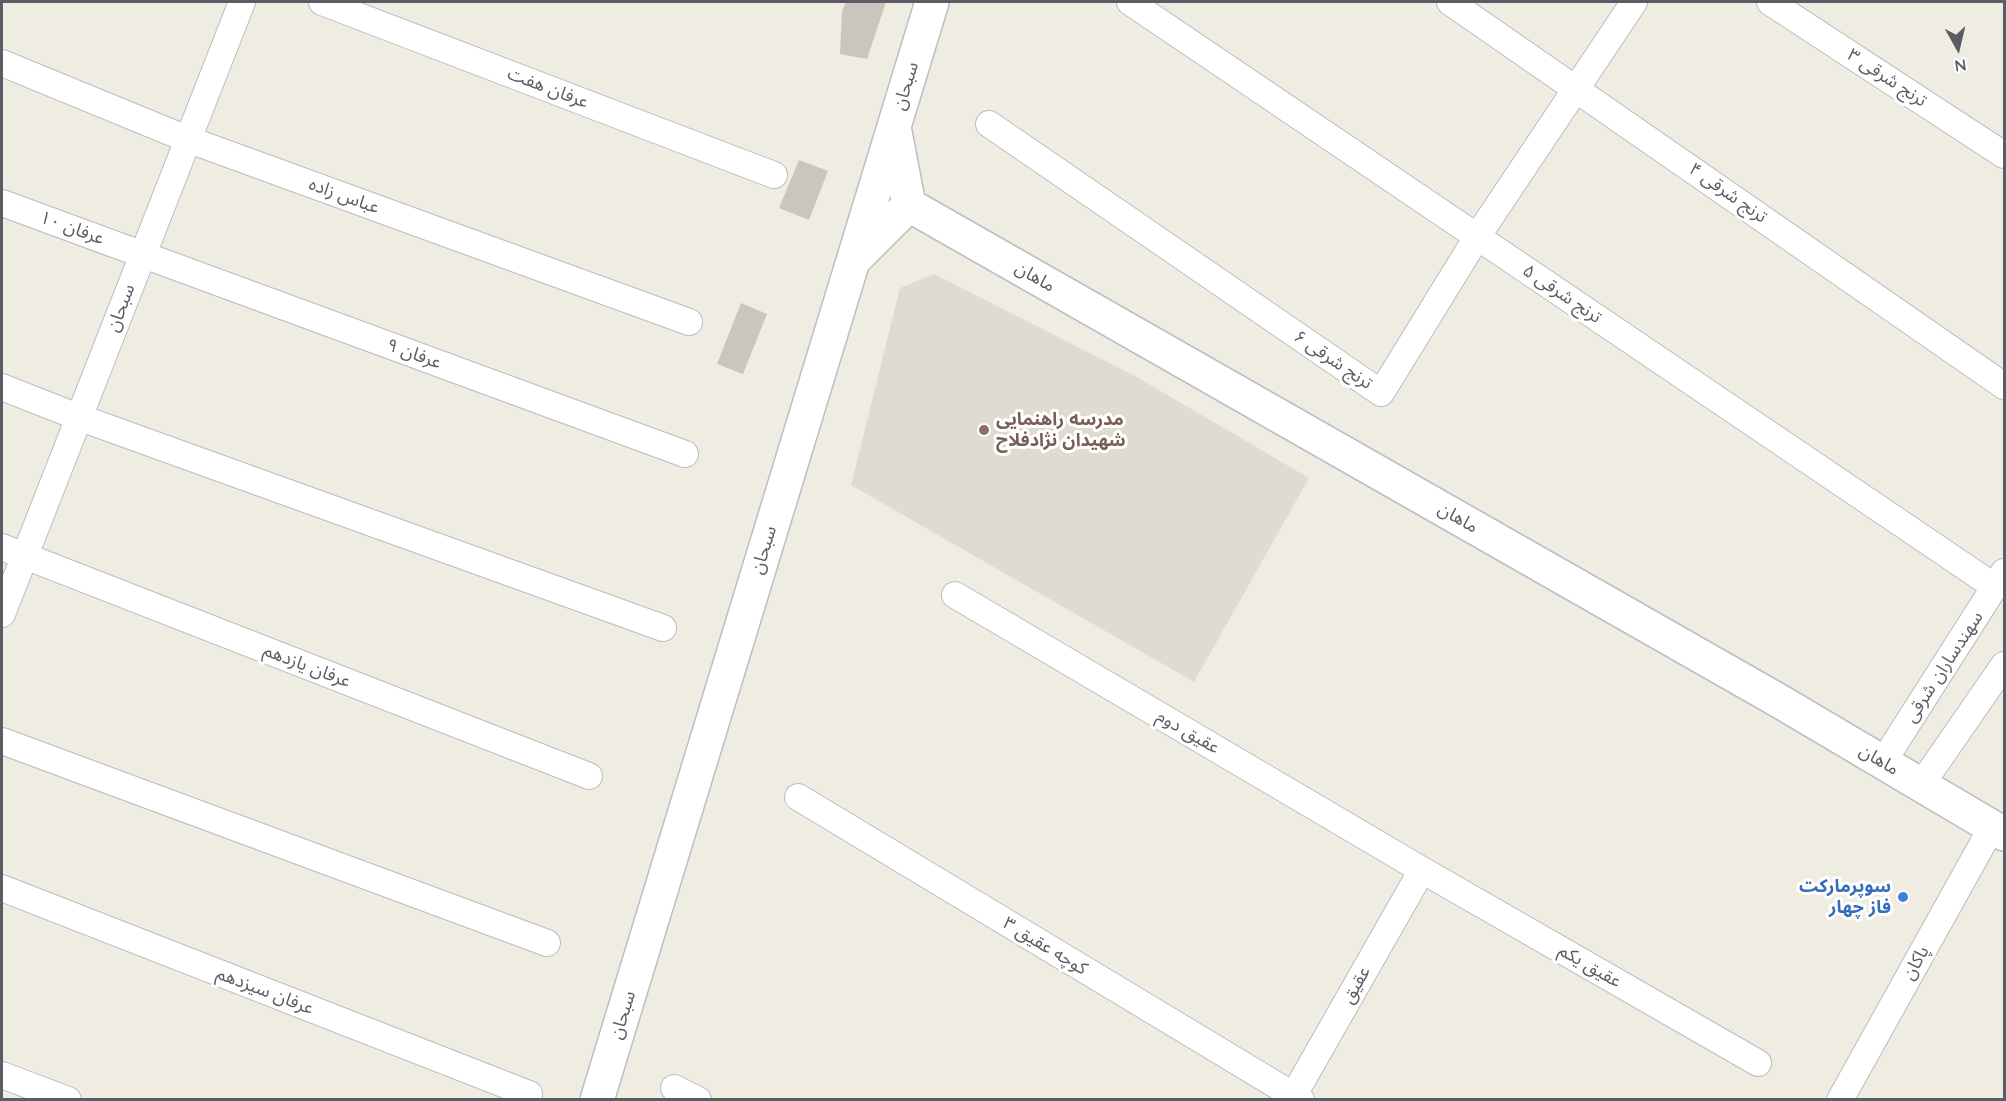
<!DOCTYPE html>
<meta charset="utf-8">
<style>
body{margin:0}
#map{position:relative;width:2006px;height:1101px;overflow:hidden;background:#efece1;font-family:Quicksand,sans-serif}
canvas{display:block}
.frame{position:absolute;inset:0;border:3px solid #5a5e64;pointer-events:none}
.north{position:absolute;left:1928px;top:18px;width:60px;height:60px;-webkit-text-stroke:4px #fff;paint-order:stroke;rotate:172deg;font-size:16px;font-weight:700;line-height:24px;text-align:center;color:#5a5e64}
.north::after{content:'';display:block;margin:auto;width:21px;height:27px;background:#5a5e64;clip-path:polygon(50% 0,100% 100%,50% 72%,0 100%)}
</style>
<div id="map">
<canvas width="2006" height="1101"></canvas>
<div class="frame"></div>
<div class="north">N</div>
</div>
<script>
const g = document.querySelector('canvas').getContext('2d');
g.lineJoin = 'round';
function paint(path, color) { g.fillStyle = color; g.fill(path, 'evenodd'); }
const toPath = rows => new Path2D(rows.map(r => 'M' + r).join(''));
function trace(path, color, width, dash) { g.strokeStyle = color; g.lineWidth = width; g.lineCap = dash ? 'butt' : 'round'; g.setLineDash(dash || []); g.stroke(path); }
function write(font, color, halo, rows, align = 'center') {
  g.font = font + ' Quicksand,"Noto Sans Arabic",sans-serif'; g.lineWidth = 6; g.setLineDash([]); g.textBaseline = 'middle'; g.strokeStyle = halo; g.fillStyle = color; for (const [text, x, y, turn = 0] of rows) {
    g.save(); g.translate(x, y); g.rotate((+turn || 0) * Math.PI / 180); g.textAlign = isNaN(turn) ? turn : align; if (halo) g.strokeText(text, 0, 0); g.fillText(text, 0, 0); g.restore();
  }
}
const education = toPath([
 [934,274,1135,376,1309,478,1194,682,851,485,900,288]
]);
const building = toPath([
 [846,2,886,2,867,59,840,54,842,11],
 [799,160,828,171,809,220,779,208],
 [741,303,767,314,743,374,717,364]
]);
const street = toPath([
 [322,2,774,175],
 [1130,2,1995,587],
 [1450,2,2004,386],
 [1770,2,2004,155],
 [2,63,187,139,689,322],
 [989,124,1381,393,1477,237,1634,2],
 [2,203,685,454],
 [2,387,78,417,663,628],
 [2,547,589,776],
 [955,595,1422,870,1758,1063],
 [2,614,242,2],
 [2,741,547,943],
 [1883,762,2004,572],
 [1921,785,2004,665],
 [798,797,1301,1100],
 [2,888,529,1094],
 [2,1075,68,1100],
 [674,1088,698,1100],
 [1291,1100,1422,870],
 [1840,1100,1992,827]
]);
const secondary = toPath([
 [909,205,1781,702,2004,834],
 [856,258,909,205,895,132],
 [597,1100,932,2]
]);
const markers = [
 [984,430,6,"#8d6e63"],
 [1903,897,6,"#3f7fe0"]
];
const streetNames = [
 ["ترنج شرقی ۳",1887,78,33],
 ["سبحان",906,86,-73],
 ["عرفان هفت",548,88,21],
 ["ترنج شرقی ۴",1728,193,35],
 ["عباس زاده",344,196,20],
 ["عرفان ۱۰",72,228,20],
 ["ماهان",1035,277,30],
 ["ترنج شرقی ۵",1562,294,34],
 ["سبحان",121,308,-69],
 ["عرفان ۹",414,354,20],
 ["ترنج شرقی ۶",1333,360,34],
 ["ماهان",1458,518,30],
 ["سبحان",764,550,-73],
 ["عرفان یازدهم",307,666,21],
 ["سهندساران شرقی",1944,667,-57],
 ["عقیق دوم",1188,732,30],
 ["ماهان",1879,760,31],
 ["کوچه عقیق ۳",1045,946,31],
 ["پاکان",1916,963,-61],
 ["عقیق یکم",1590,966,30],
 ["عقیق",1356,985,-60],
 ["عرفان سیزدهم",265,991,21],
 ["سبحان",623,1015,-73]
];
const educationNames = [
 ["مدرسه راهنمایی",996,420],
 ["شهیدان نژادفلاح",996,441]
];
const shopNames = [
 ["سوپرمارکت",1891,887],
 ["فاز چهار",1891,908]
];
paint(education, '#dedcd0');
paint(building, '#cac6be');
trace(street, '#babcc2', 28);
trace(secondary, '#babec5', 36);
trace(street, '#fff', 26);
trace(secondary, '#fff', 33);
for (const [x, y, r, color] of markers) { const dot = new Path2D(); dot.arc(x, y, r, 0, 2 * Math.PI); g.fillStyle = color; g.fill(dot); trace(dot, '#fff', 2); }
write('18px', '#5a5e64', '#fff', streetNames);
write('bold 18px', '#785e54', '#fff', educationNames, 'left');
write('bold 18px', '#366cbe', '#fff', shopNames, 'right');
</script>
